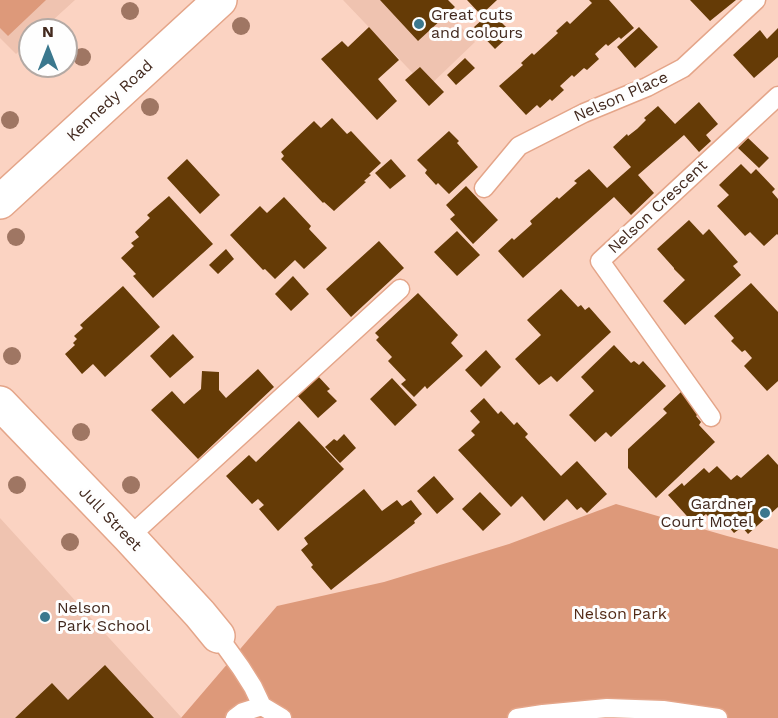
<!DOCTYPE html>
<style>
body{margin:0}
#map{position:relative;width:778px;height:718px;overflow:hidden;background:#fbd3c2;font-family:"Work Sans",sans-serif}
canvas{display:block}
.north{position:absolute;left:18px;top:18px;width:60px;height:60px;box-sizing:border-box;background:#fefefe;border:2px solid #b3a9a4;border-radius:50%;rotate:0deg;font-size:16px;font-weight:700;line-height:24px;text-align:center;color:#42291e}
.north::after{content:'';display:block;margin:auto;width:21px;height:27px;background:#3b788e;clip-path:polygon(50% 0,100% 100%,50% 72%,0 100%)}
</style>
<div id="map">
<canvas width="778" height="718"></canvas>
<div class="north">N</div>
</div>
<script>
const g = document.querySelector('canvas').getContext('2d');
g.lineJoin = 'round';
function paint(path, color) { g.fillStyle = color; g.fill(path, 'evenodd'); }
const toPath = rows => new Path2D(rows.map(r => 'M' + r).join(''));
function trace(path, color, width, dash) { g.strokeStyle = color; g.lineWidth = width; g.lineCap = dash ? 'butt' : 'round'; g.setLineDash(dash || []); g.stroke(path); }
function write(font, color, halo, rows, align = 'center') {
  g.font = font + ' "Work Sans",sans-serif'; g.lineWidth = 6; g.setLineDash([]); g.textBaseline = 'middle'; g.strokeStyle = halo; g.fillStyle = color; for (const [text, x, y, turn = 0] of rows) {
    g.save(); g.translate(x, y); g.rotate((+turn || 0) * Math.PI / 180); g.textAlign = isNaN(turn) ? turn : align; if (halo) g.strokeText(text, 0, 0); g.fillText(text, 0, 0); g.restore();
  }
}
const built = toPath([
 [0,0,75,0,42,30,30,30,30,41,16,54,0,38],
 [343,0,436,0,475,42,427,88],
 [0,518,181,717,181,718,0,718]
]);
const green = toPath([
 [0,0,46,0,8,36,0,28],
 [616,504,727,536,778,549,778,718,181,718,277,606,384,582,509,544]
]);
const building = toPath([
 [380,0,448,0,455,7,418,41],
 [467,0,497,0,481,15],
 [589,0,609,0,634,28,621,39,619,37,608,46,606,44,595,54,599,59,587,70,584,68,574,77,572,75,560,86,564,90,552,101,550,99,540,108,537,105,526,115,499,86,523,65,521,63,532,53,534,55,558,33,556,31,567,21,570,24,592,3],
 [690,0,736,0,710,21],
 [491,12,512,33,495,49,474,27],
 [369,27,399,60,378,79,397,101,377,120,321,59,342,41,348,47],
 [639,27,658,47,635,68,617,47],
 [778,28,778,57,754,78,733,55,760,30,767,39],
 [465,58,475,68,456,85,447,75],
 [420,67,444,92,429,106,405,80],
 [699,102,718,124,706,135,711,141,699,152,684,135,638,175,654,193,631,215,614,197,523,278,498,251,512,238,514,240,532,224,530,221,557,197,559,199,577,183,574,181,589,169,607,188,631,167,613,147,627,134,628,136,637,129,646,120,644,118,658,106,675,124],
 [332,118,347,134,351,131,381,163,369,174,371,175,364,181,366,182,334,211,324,202,323,203,281,159,284,156,281,152,314,121,321,128],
 [449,131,459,141,457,143,478,167,449,194,438,183,436,185,425,173,427,170,417,160],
 [748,138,769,158,759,168,738,148],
 [187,159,220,195,200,214,167,178],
 [391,159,406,176,390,189,375,173],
 [741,164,751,174,756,169,775,189,772,192,778,199,778,235,777,234,764,246,750,232,745,236,717,206,729,195,719,185],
 [466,186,498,220,473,244,450,219,455,215,446,205],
 [169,196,213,244,153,298,133,276,136,274,121,258,134,246,131,243,139,237,135,232,150,218,147,215],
 [284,197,311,226,309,229,327,248,304,269,295,260,275,279,265,269,263,270,230,235,260,206,267,213],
 [689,220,703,235,709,229,738,262,733,266,741,275,685,325,663,301,685,280,674,269,674,268,657,249],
 [457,231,480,255,457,276,434,252],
 [379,241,404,268,351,317,326,289],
 [226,249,234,259,218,274,209,265],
 [293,276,309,294,291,311,275,294],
 [751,283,778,312,778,381,767,391,744,366,752,358,745,350,742,352,731,341,734,338,714,316],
 [123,286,160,327,105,377,93,364,82,374,65,354,75,345,73,343,77,339,74,336,83,328,80,325],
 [561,289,578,307,581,305,585,310,589,307,611,332,557,382,551,376,539,385,515,359,541,335,527,320],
 [418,293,458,335,451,343,463,356,427,389,425,386,414,397,401,384,406,380,388,361,392,357,376,340,379,337,375,333],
 [173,334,194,357,170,378,150,356],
 [614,345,631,363,634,361,639,365,643,361,666,386,611,437,606,432,595,442,569,415,594,391,581,377],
 [486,350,501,367,481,387,465,370],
 [258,369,274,387,198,459,151,410,172,391,184,404,201,389,202,371,219,372,219,390,226,398],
 [317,375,330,389,327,391,337,401,318,418,296,394],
 [392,378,417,405,395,426,370,399],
 [682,391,701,412,696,416,701,422,699,425,715,442,656,498,628,468,628,449,667,413,663,409],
 [484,398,498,414,501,411,514,425,517,422,528,434,525,437,561,476,577,461,607,494,587,513,581,507,577,510,567,499,544,521,522,496,511,507,458,450,475,435,471,431,480,422,470,411],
 [299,421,344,469,278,531,259,509,264,505,258,499,252,504,226,476,249,455,256,462],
 [344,434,356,448,340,463,325,447,334,439,337,441],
 [768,454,778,465,778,507,748,534,742,527,734,533,721,518,715,524,706,514,694,524,668,495,682,483,684,486,704,468,709,473,717,466,731,480,737,475,741,478],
 [434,476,454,499,437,514,417,491],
 [364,489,382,511,397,500,402,506,411,500,422,514,414,521,415,523,331,590,311,567,313,565,301,550,308,544,304,538],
 [480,492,501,514,483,531,462,509],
 [105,665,154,718,15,718,52,683,68,700]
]);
const service = toPath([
 [484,188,519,146,584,113,647,87,683,68,756,0],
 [711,417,600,261,778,96],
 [129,537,400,289],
 [218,636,241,668,253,687,262,706],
 [262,706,282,718],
 [235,718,243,712,262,706],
 [517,718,543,714,607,708,663,710,718,718]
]);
const minor = toPath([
 [0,403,129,537,200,614,218,636]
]);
const secondary = toPath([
 [0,202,220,0]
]);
const trees = [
 [130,11],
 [241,26],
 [82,57],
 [150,107],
 [10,120],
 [16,237],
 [12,356],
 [81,432],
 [17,485],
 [131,485],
 [70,542]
];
const markers = [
 [419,24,6,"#3b788e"],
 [765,513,6,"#3b788e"],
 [45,617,6,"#3b788e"]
];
const poiNames = [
 ["Great cuts",431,15],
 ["and colours",431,33],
 ["Gardner",753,504,"right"],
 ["Court Motel",753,522,"right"],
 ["Nelson",57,608],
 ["Park School",57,626]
];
const streetNames = [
 ["Nelson Place",621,97,-24],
 ["Kennedy Road",110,101,-43],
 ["Nelson Crescent",658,207,-43],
 ["Jull Street",110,519,46]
];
const parkNames = [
 ["Nelson Park",620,614]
];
paint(built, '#efc3b0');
paint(green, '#dd997a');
paint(building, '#653b06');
trace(service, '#e4a589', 21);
trace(minor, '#e4a589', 36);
trace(secondary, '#e4a589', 36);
trace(service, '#fff', 18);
trace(minor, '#fff', 33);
trace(secondary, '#fff', 33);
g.fillStyle = '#9f7663';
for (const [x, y] of trees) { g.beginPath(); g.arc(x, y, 9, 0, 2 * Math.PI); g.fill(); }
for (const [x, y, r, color] of markers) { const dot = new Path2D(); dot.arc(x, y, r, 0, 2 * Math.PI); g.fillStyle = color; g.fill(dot); trace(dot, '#fefefe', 2); }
write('16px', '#42291e', '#fefefe', poiNames, 'left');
write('16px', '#42291e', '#fefefe', streetNames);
write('16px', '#532a16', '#fefefe', parkNames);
</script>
